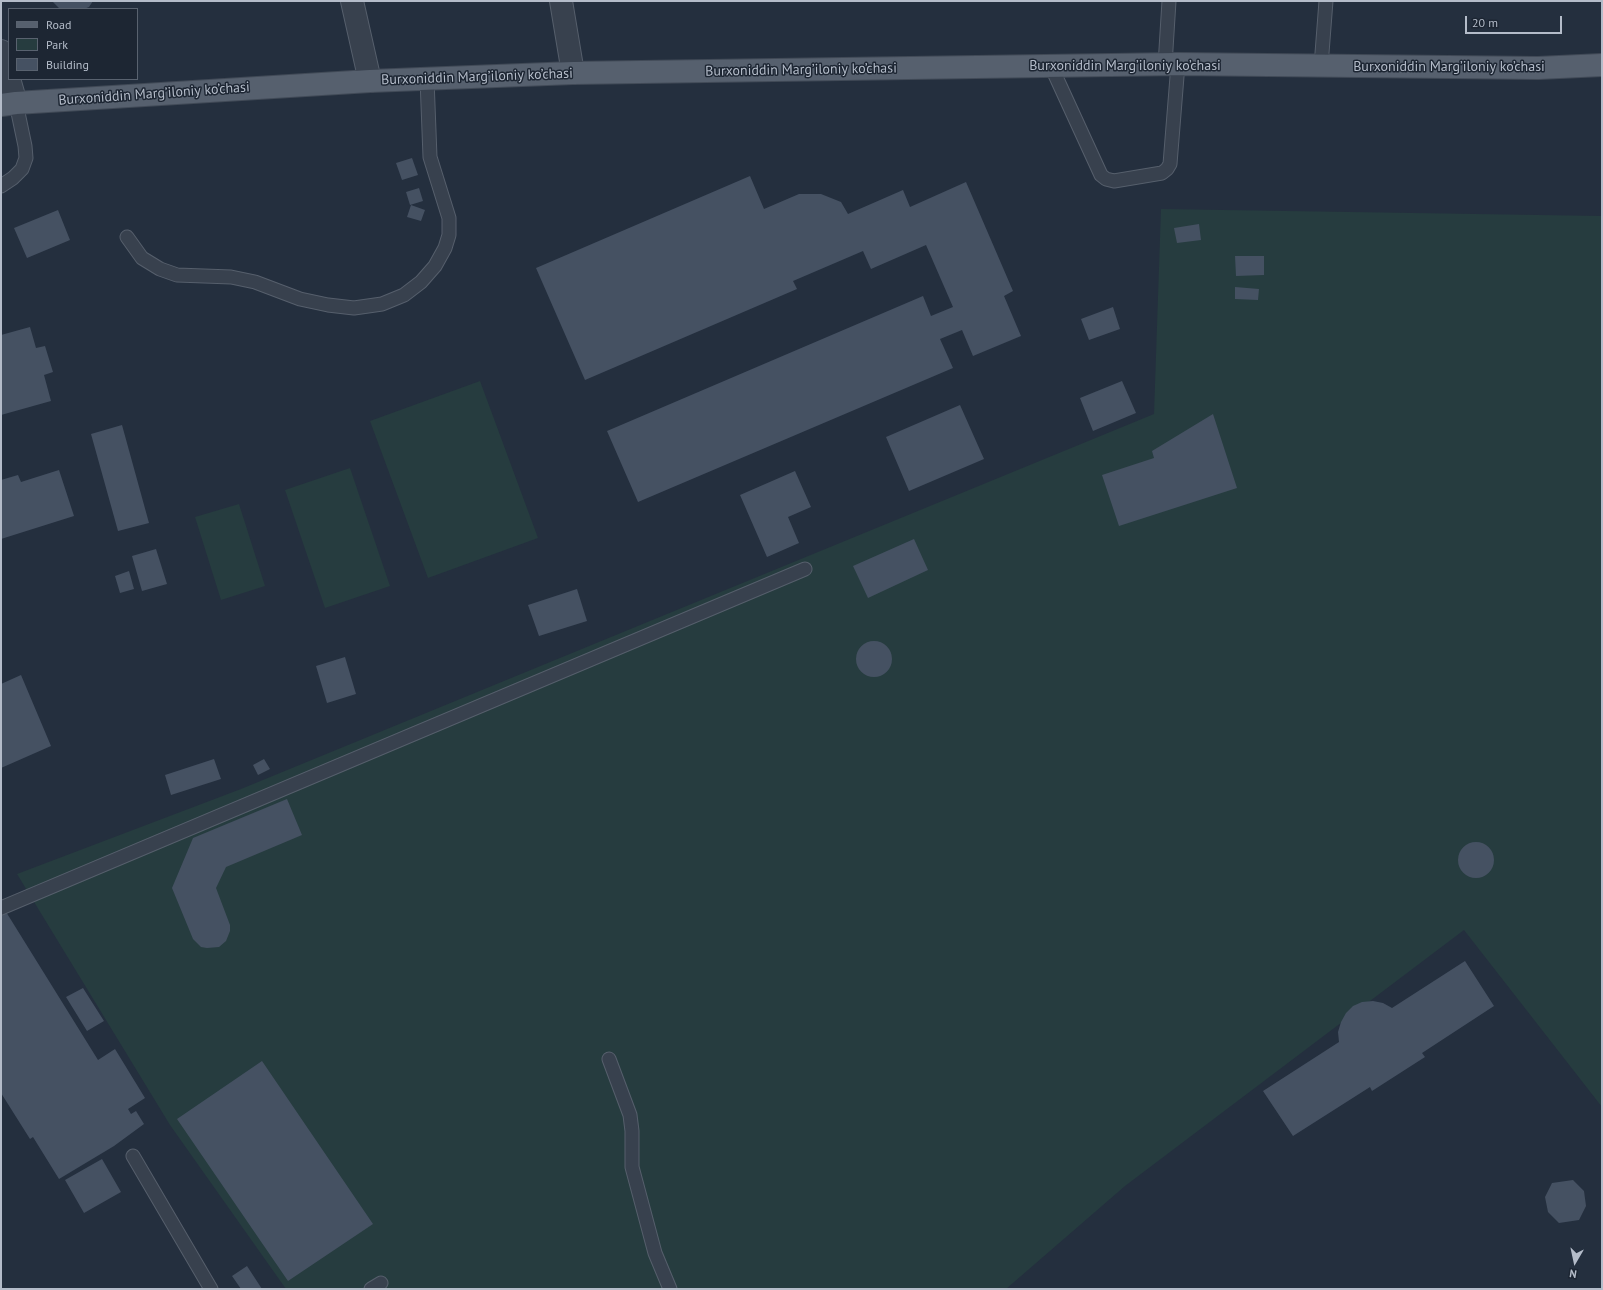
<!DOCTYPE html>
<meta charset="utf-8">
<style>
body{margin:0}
#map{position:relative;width:1603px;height:1290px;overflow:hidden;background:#242f3e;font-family:"PT Sans",sans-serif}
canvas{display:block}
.frame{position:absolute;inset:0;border:2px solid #b4bcc9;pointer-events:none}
.legend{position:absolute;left:8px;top:8px;width:130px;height:72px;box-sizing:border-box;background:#1d2633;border:1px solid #59626f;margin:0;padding:5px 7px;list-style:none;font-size:12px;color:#b4bcc9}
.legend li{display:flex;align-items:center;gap:8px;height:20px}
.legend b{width:20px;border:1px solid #59626f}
.north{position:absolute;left:1555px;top:1242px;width:40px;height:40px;-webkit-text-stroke:3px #1d2633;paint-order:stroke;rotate:189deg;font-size:11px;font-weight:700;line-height:16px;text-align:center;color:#b4bcc9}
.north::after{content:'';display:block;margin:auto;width:14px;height:18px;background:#b4bcc9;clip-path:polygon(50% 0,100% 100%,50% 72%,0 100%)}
.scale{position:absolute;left:1465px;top:16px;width:97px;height:18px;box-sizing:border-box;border:2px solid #b4bcc9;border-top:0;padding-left:5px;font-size:12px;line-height:14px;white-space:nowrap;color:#b4bcc9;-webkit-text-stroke:3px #1d2633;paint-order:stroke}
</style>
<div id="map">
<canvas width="1603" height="1290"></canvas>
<div class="frame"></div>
<ul class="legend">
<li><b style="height:5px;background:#56606e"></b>Road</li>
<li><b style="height:11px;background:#263c3f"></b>Park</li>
<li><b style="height:11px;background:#455162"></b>Building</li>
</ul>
<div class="north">N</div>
<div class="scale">20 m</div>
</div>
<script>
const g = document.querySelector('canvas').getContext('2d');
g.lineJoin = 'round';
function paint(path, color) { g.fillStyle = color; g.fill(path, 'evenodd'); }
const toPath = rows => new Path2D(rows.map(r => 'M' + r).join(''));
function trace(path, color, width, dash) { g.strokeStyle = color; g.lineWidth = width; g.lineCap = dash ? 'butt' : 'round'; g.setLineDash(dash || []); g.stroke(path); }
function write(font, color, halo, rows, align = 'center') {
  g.font = font + ' "PT Sans",sans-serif'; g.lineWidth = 3; g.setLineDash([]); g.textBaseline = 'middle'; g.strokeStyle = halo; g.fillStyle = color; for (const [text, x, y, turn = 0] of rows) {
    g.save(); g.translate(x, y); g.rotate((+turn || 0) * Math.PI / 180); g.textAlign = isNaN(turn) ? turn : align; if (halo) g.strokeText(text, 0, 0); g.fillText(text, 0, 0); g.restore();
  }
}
const green = toPath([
 [1161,209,1602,216,1602,1107,1464,930,1125,1186,1006,1289,286,1289,170,1125,17,874,241,789,1154,414],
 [480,381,538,538,428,578,370,421],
 [350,468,390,586,325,608,285,490],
 [239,504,265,586,221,600,195,517]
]);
const building = toPath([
 [52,1,93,1,89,7,84,9,63,9,59,8],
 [412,158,418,175,402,180,396,163],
 [750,176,764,209,799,194,821,194,841,202,848,214,903,190,910,207,966,182,1013,291,1004,296,1021,336,973,356,962,330,940,339,953,368,638,502,607,431,923,296,931,316,953,307,926,245,871,269,863,251,793,281,797,289,585,380,536,268],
 [419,188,423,201,410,205,406,192],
 [411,205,425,210,421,221,407,217],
 [58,210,70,240,27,258,14,228],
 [1199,224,1201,240,1177,243,1174,228],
 [1235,256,1264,256,1264,275,1236,276],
 [1235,287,1259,289,1258,300,1235,299],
 [1113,307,1120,329,1089,340,1081,319],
 [30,327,36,348,45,346,53,372,44,375,51,401,1,415,1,335],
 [1122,381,1136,413,1093,431,1080,398],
 [960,405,984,459,909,491,886,437],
 [1213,414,1237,488,1119,526,1102,475,1154,458,1152,451],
 [122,425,149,523,118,531,91,434],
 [59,470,74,516,1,539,1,480,18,475,21,482],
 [795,471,811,507,788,517,799,543,767,557,740,495],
 [914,539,928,570,868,598,853,566],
 [156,549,167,584,142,591,132,556],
 [129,571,134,589,120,593,115,576],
 [577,589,587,621,539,636,528,605],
 '856 659a18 18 0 1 1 36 0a18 18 0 1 1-36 0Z',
 [345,657,356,694,327,703,316,666],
 [21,675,51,746,1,768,1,684],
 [214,759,221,779,171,795,165,775],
 [264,759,270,769,258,775,253,765],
 [287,799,302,835,226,867,216,888,230,925,230,931,226,941,219,947,207,948,201,947,193,939,172,888,193,838],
 '1458 860a18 18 0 1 1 36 0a18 18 0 1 1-36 0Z',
 [3,907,98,1060,115,1049,145,1098,128,1109,131,1114,136,1111,144,1124,114,1146,59,1179,33,1137,30,1139,1,1093,1,908],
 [1465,961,1494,1006,1422,1053,1425,1057,1372,1091,1370,1087,1293,1136,1263,1091,1339,1042,1338,1032,1341,1022,1346,1013,1353,1006,1362,1002,1373,1001,1383,1003,1392,1008],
 [83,988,104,1021,87,1031,66,997],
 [262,1061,373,1224,288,1281,177,1119],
 [102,1159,121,1192,84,1213,65,1180],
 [1573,1180,1584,1191,1586,1206,1579,1220,1559,1223,1548,1212,1545,1197,1552,1183],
 [247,1266,262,1289,241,1289,232,1276]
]);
const service = toPath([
 [1165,65,1169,1],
 [1051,66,1101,175,1106,179,1114,181,1162,173,1167,169,1170,164,1178,64],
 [1321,66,1326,1],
 [1,186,13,178,22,169,26,158,25,146,16,103],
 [127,237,142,258,160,269,177,275,231,277,255,282,300,299,328,305,354,308,382,304,404,295,421,282,435,266,445,248,449,235,449,218,430,157,427,79],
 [1,908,805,569],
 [609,1059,630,1115,632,1131,632,1167,655,1253,670,1289],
 [133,1156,211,1289],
 [371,1289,381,1283]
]);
const minor = toPath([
 [352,1,370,81],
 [561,1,573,73],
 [1,51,16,103]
]);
const primary = toPath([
 [1,105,16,103,370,81,573,73,1178,64,1538,68,1602,65]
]);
const streetNames = [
 ["Burxoniddin Marg’iloniy ko’chasi",1125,66],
 ["Burxoniddin Marg’iloniy ko’chasi",1449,67],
 ["Burxoniddin Marg’iloniy ko’chasi",801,70,-1],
 ["Burxoniddin Marg’iloniy ko’chasi",477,77,-2],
 ["Burxoniddin Marg’iloniy ko’chasi",154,94,-4]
];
paint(green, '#263c3f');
paint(building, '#455162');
trace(service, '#565f6c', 15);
trace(minor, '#565f6c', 24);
trace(primary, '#414a57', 24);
trace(service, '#38414e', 13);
trace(minor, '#38414e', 22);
trace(primary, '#56606e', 22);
write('14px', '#b4bcc9', '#1d2633', streetNames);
</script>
